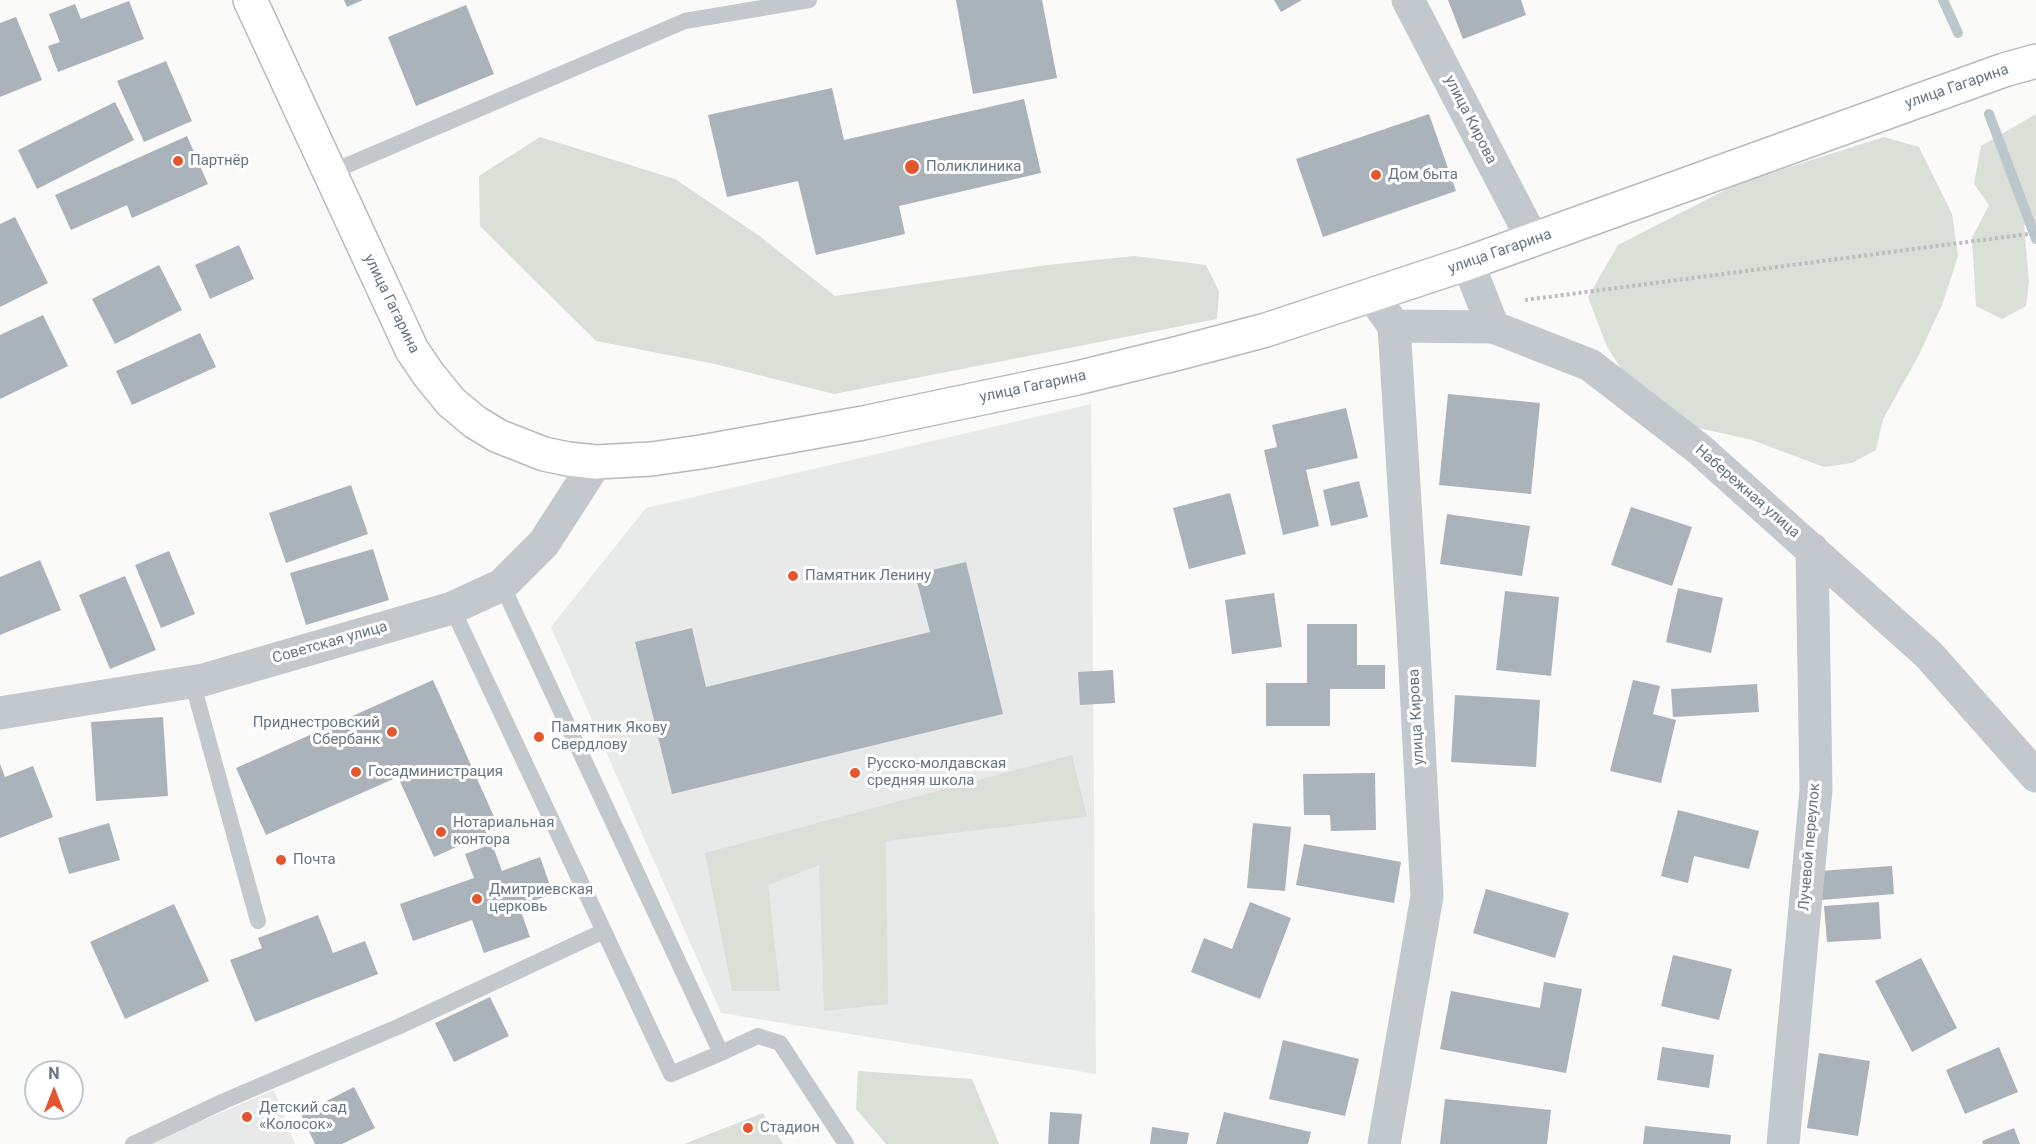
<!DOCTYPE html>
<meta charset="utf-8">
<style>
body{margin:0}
#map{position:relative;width:2036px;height:1144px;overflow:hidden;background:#fafaf8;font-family:Roboto,sans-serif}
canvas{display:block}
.north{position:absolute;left:24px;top:1060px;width:60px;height:60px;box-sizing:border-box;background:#fff;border:2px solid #c1c8cd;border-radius:50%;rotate:0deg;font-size:16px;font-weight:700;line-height:24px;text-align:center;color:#657683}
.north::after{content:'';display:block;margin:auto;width:21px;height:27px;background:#e4572e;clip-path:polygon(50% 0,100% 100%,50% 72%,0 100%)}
</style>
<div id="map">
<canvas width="2036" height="1144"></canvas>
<div class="north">N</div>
</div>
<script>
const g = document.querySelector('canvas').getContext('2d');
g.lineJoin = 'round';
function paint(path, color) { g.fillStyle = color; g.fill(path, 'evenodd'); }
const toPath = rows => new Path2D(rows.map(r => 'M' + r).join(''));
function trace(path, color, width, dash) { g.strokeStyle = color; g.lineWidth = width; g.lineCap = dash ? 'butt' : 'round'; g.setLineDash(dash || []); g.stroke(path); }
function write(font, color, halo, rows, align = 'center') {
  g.font = font + ' Roboto,sans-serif'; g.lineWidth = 6; g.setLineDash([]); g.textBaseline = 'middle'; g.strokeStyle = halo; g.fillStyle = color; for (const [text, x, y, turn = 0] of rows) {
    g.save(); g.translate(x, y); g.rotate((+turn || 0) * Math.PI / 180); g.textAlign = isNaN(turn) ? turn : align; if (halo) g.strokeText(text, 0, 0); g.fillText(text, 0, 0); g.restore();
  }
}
const built = toPath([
 [1091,404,1096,1074,721,1013,551,627,646,508],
 [274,1090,295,1144,147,1144]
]);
const green = toPath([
 [2036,114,2036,224,2024,225,2029,282,2026,306,2002,319,1976,306,1972,238,1989,205,1974,184,1981,146],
 [540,137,675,179,758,235,835,296,1047,265,1134,256,1206,265,1219,291,1217,319,834,394,715,364,596,341,480,226,479,176],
 [1884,137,1919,147,1952,214,1958,256,1942,305,1918,357,1883,419,1876,450,1852,463,1824,467,1752,440,1690,426,1633,387,1607,347,1588,297,1618,245,1739,183],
 [1072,755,1087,817,886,841,888,1004,824,1011,819,865,768,885,780,991,732,991,705,853],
 [858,1071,972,1079,999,1144,886,1144,856,1109],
 [763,1113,783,1144,684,1144]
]);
const stream = toPath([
 [1943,0,1958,33],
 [1989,114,2036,239]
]);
const building = toPath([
 [344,0,363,0,347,7],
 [956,0,1042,0,1057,78,973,94],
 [1274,0,1302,0,1281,12],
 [1448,0,1521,0,1526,15,1463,39],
 [129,1,144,39,58,72,48,46,60,42,49,14,75,4,81,19],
 [466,5,494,74,416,106,388,37],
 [16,17,42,80,0,97,0,23],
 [166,61,192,121,144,142,117,81],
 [832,88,844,140,1024,99,1041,173,899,206,905,234,816,255,798,181,727,197,708,115],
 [115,102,134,140,37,189,18,150],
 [1429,114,1456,191,1323,237,1296,159],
 [187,136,208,184,132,218,127,205,71,230,55,195],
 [15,217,48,283,0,307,0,224],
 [239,245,254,279,210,299,195,265],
 [159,265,182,310,115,344,92,299],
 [43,315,68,366,0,399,0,335],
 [200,333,216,367,132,405,116,371],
 [1448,394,1540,403,1531,494,1439,485],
 [1346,408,1358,458,1306,470,1319,526,1283,535,1264,450,1277,447,1272,425],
 [1359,481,1368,517,1331,526,1323,490],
 [351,485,368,534,286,563,269,513],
 [1230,493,1246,554,1189,569,1173,508],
 [1631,507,1692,527,1672,586,1611,565],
 [1447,514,1530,526,1522,576,1440,564],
 [373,549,389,600,306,625,290,573],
 [169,551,195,614,161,628,135,565],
 [40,560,61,610,0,635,0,577],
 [966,562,1003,714,672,794,635,642,692,628,706,687,930,632,915,574],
 [125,576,156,650,110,669,79,595],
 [1678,588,1723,598,1711,653,1666,642],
 [1505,591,1559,597,1551,676,1496,670],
 [1274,593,1282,647,1232,654,1225,600],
 [1307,624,1357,624,1357,665,1385,665,1385,689,1330,689,1330,726,1266,726,1266,683,1307,683],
 [1113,670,1115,703,1080,705,1078,672],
 [433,680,499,828,434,857,398,777,266,835,236,768],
 [1633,680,1660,686,1653,714,1676,720,1661,783,1610,771],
 [1757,684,1759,712,1673,717,1671,689],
 [1455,695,1540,700,1536,767,1451,762],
 [163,717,168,796,96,801,91,722],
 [0,764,5,777,33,766,53,817,0,838],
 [1375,773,1376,830,1331,831,1330,815,1304,815,1303,774],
 [1678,810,1759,831,1749,869,1694,856,1688,883,1661,876],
 [109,823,120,860,69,874,58,838],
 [1253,823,1291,827,1285,891,1247,888],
 [492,844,502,871,540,857,553,894,519,906,530,937,484,953,472,920,413,941,400,904,474,878,465,854],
 [1304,844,1401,862,1394,903,1296,885],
 [1892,866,1894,894,1821,900,1819,871],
 [1486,889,1569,913,1555,958,1473,933],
 [1250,902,1291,918,1260,999,1191,972,1204,938,1232,949],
 [1879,902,1881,939,1827,942,1824,906],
 [174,904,209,981,125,1019,90,942],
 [318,915,333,953,365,941,378,974,255,1022,230,960,262,948,258,938],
 [1673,955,1732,969,1719,1020,1661,1006],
 [1921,958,1957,1028,1912,1052,1875,981],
 [1544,982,1582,989,1566,1073,1440,1049,1451,991,1540,1008],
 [490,997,509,1036,454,1062,435,1023],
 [1283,1040,1359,1059,1345,1116,1269,1099],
 [1662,1047,1714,1055,1709,1088,1657,1080],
 [1999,1047,2018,1092,1965,1114,1946,1070],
 [1819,1053,1870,1061,1858,1136,1807,1128],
 [354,1087,375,1128,342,1144,315,1144,301,1114],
 [1445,1099,1551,1110,1547,1144,1440,1144],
 [1050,1112,1082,1114,1079,1144,1048,1144],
 [1224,1112,1311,1132,1308,1144,1216,1144],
 [1645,1126,1731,1135,1730,1144,1643,1144],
 [1152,1127,1189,1133,1187,1144,1150,1144],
 [2014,1128,2020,1144,1983,1144,1982,1141]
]);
const path = toPath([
 [1525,300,2036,233]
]);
const lane = toPath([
 [329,173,685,21,809,0],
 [502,585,721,1053,758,1036,780,1043,846,1144],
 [452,608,671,1074,721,1053],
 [192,681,258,921],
 [133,1144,224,1101,400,1026,604,931]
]);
const street = toPath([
 [1408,0,1533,240],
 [1468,263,1493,327],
 [1371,294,1394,326,1413,630,1427,896,1384,1144],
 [1394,326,1493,327,1590,365,1699,449,1929,655,2036,776],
 [0,713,203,680,452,608,502,585,544,543,596,462],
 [1783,1144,1816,790,1812,549]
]);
const primary = toPath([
 [250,0,412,350,429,375,451,402,475,422,498,436,544,454,568,459,596,462,651,459,701,452,863,423,1077,378,1179,353,1266,330,1468,263,2004,70,2036,61]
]);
const markers = [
 [178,161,6,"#e4572e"],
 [912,167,8,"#e4572e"],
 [1376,175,6,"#e4572e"],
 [793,576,6,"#e4572e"],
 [392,732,6,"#e4572e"],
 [539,737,6,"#e4572e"],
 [356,772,6,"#e4572e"],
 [855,773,6,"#e4572e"],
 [441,832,6,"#e4572e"],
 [281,860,6,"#e4572e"],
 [477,899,6,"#e4572e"],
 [247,1117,6,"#e4572e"],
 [748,1128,6,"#e4572e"]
];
const streetNames = [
 ["улица Гагарина",1957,87,-19],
 ["улица Кирова",1470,120,63],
 ["улица Гагарина",1500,252,-19],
 ["улица Гагарина",391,304,64],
 ["улица Гагарина",1033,387,-12],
 ["Набережная улица",1747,492,41],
 ["Советская улица",330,643,-16],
 ["улица Кирова",1417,717,-93],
 ["Лучевой переулок",1810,847,-85]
];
const poiNames = [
 ["Партнёр",190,161],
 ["Поликлиника",926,167],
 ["Дом быта",1388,175],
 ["Памятник Ленину",805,576],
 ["Приднестровский",380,723,"right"],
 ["Сбербанк",380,740,"right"],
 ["Памятник Якову",551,728],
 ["Свердлову",551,745],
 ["Русско-молдавская",867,764],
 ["средняя школа",867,781],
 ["Госадминистрация",368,772],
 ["Нотариальная",453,823],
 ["контора",453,840],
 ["Почта",293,860],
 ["Дмитриевская",489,890],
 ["церковь",489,907],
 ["Детский сад",259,1108],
 ["«Колосок»",259,1125],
 ["Стадион",760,1128]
];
paint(built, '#e8e9e9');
paint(green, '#dadfd7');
trace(stream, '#bbc7cb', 10);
paint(building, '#aab3b9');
trace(primary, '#b5babe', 36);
trace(path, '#bbbfc2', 4, [3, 3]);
trace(lane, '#c3c8cc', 16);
trace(street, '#c3c8cc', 33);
trace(primary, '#fff', 33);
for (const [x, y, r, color] of markers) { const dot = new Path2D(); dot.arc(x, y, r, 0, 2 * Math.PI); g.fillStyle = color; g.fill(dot); trace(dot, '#fff', 2); }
write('15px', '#657683', '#fff', streetNames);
write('15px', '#657683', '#fff', poiNames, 'left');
</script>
